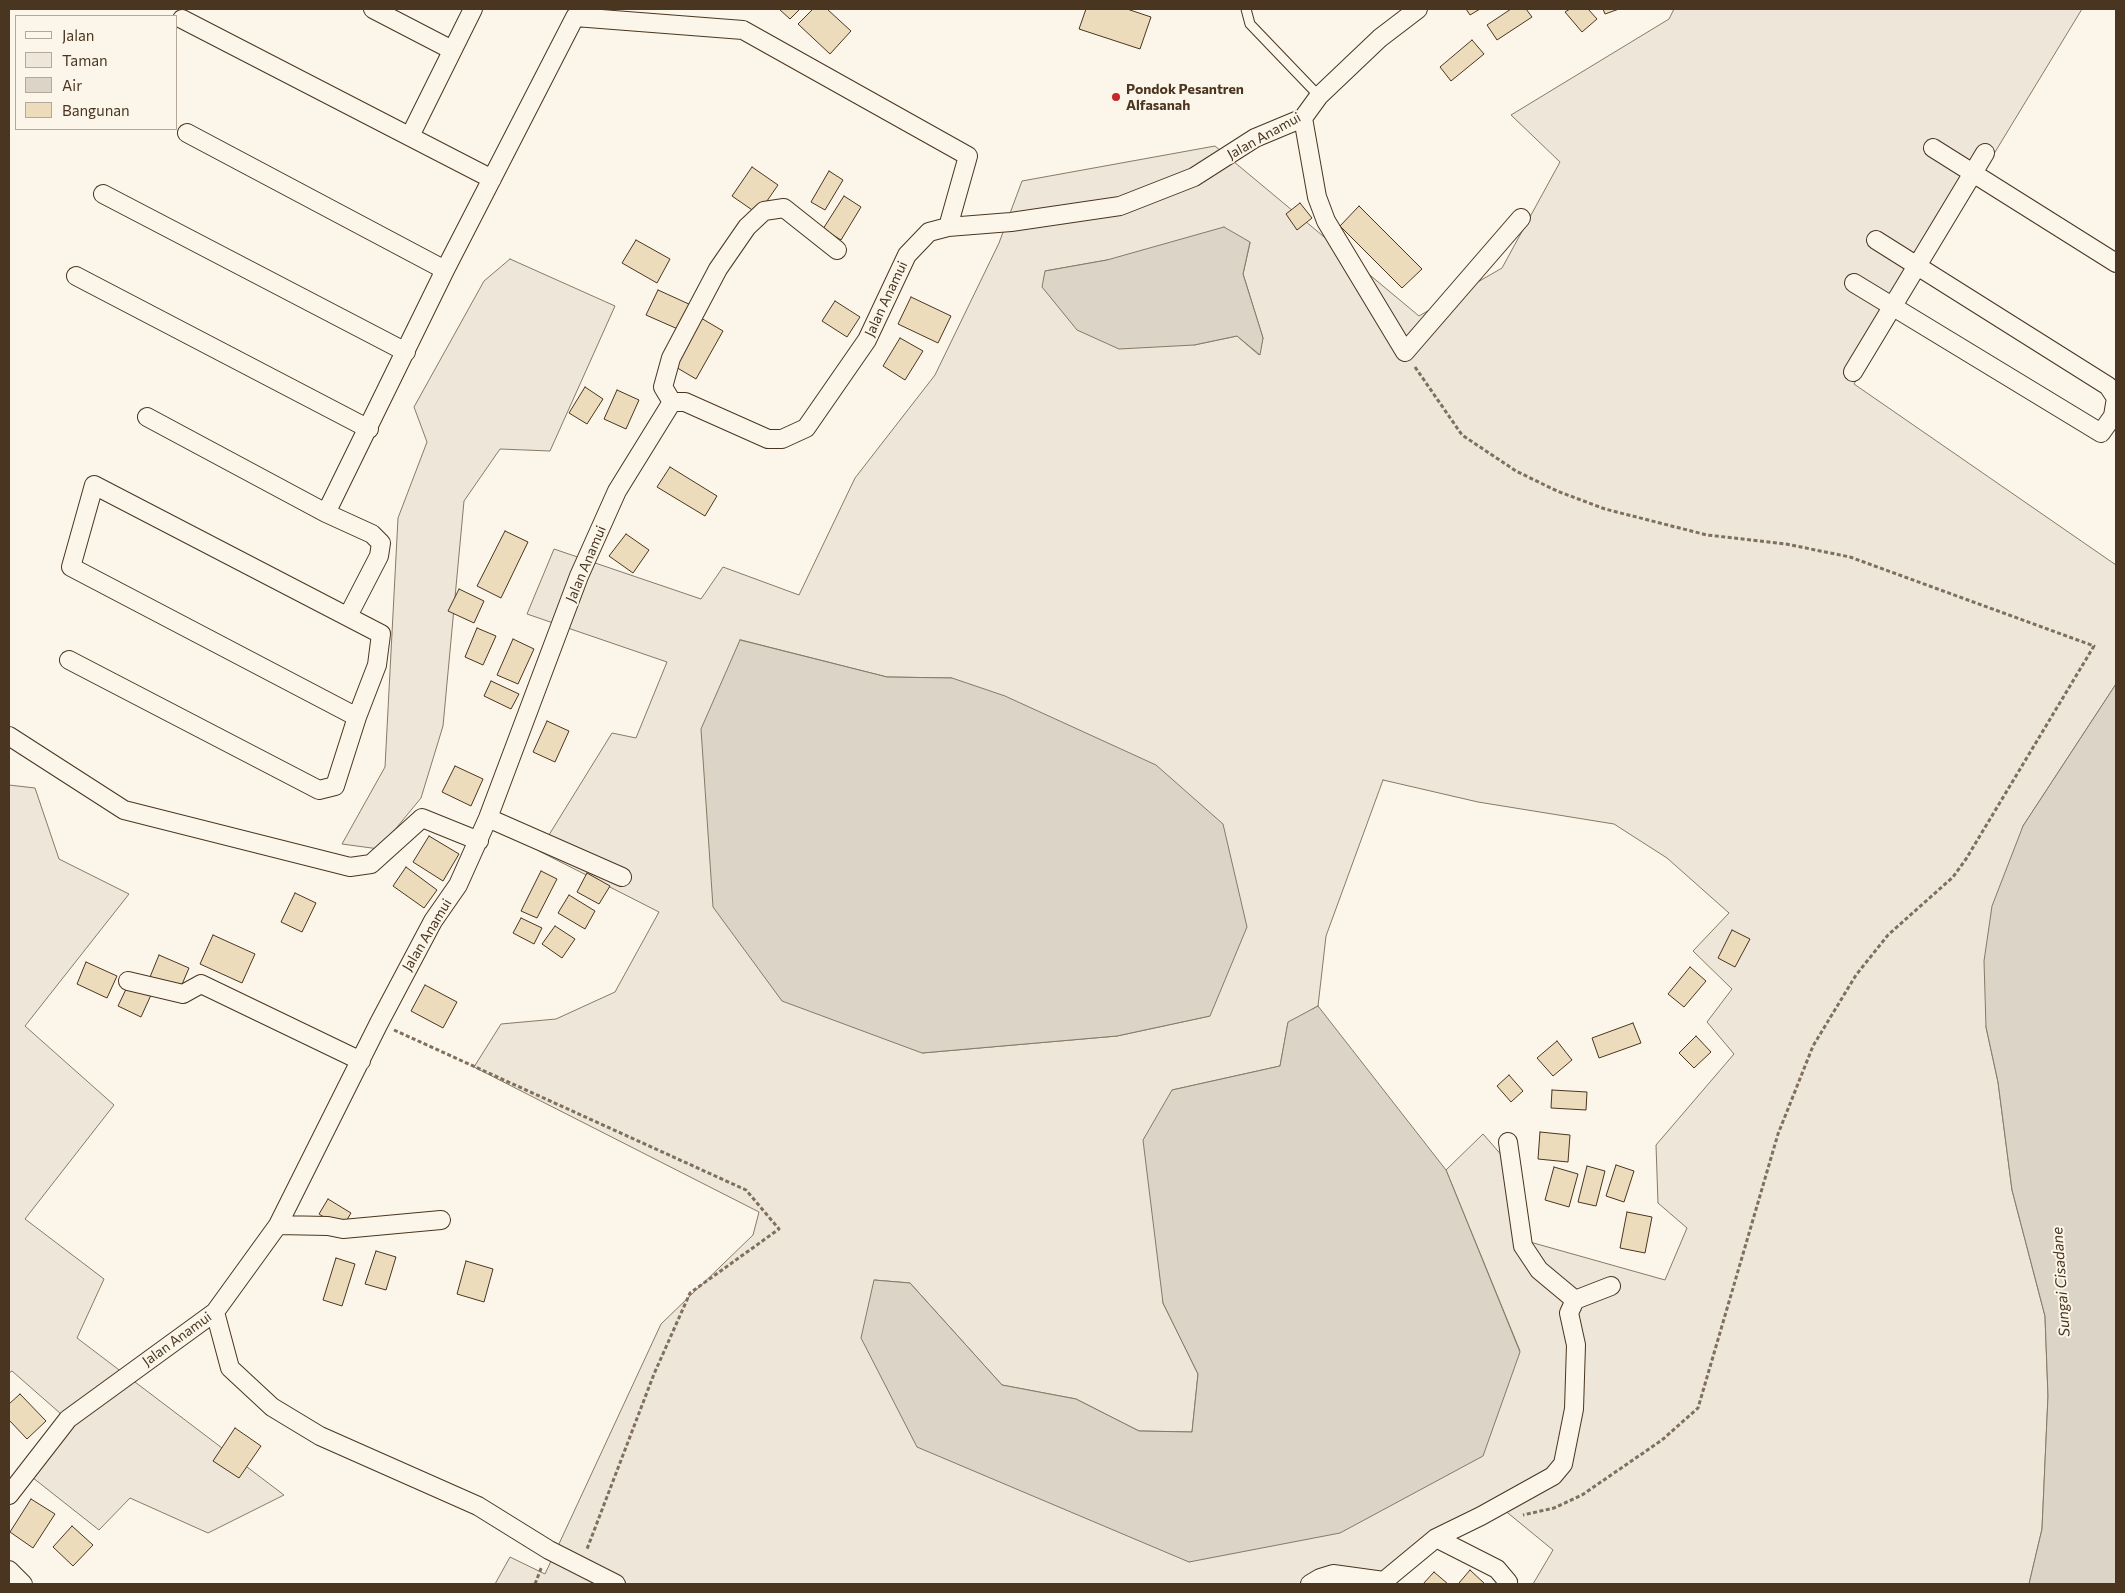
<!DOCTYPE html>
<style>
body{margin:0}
#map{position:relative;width:2125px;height:1593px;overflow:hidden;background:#fbf6e9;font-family:Commissioner,sans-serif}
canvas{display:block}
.frame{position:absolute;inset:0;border:10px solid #4a3520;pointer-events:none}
.legend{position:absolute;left:15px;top:15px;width:162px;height:115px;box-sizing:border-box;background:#fbf6e9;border:1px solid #b4a999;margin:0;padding:6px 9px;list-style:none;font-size:15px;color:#4a3520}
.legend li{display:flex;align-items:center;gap:10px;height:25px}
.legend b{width:25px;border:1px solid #b4a999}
</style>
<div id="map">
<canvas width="2125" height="1593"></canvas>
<div class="frame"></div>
<ul class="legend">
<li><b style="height:6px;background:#fbf6e9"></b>Jalan</li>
<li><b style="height:14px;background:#ede6d9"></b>Taman</li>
<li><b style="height:14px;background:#dcd4c6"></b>Air</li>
<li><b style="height:14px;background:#ecdcbc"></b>Bangunan</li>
</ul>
</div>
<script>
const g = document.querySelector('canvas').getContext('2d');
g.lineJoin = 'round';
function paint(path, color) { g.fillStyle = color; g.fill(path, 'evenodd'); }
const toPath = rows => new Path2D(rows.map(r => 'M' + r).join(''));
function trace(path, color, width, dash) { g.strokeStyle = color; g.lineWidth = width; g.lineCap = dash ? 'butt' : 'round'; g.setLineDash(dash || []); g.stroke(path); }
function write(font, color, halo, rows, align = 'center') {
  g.font = font + ' Commissioner,sans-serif'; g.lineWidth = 4; g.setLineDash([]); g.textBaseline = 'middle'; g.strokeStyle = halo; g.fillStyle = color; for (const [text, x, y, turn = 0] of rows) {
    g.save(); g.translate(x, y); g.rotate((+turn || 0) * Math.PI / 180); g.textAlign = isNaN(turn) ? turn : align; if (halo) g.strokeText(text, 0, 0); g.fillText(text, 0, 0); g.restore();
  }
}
const green = toPath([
 [1674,9,2082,9,1854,384,2116,565,2116,684,2023,826,1986,1027,1998,1082,2012,1190,2045,1316,2048,1396,2042,1529,2029,1584,1533,1584,1553,1550,1503,1509,1432,1537,1389,1584,1327,1574,1313,1584,495,1584,510,1557,545,1574,661,1324,753,1235,759,1212,474,1067,501,1024,556,1019,615,992,659,912,539,851,612,733,636,738,667,662,527,614,554,549,701,599,723,567,799,595,855,478,935,375,999,243,1022,181,1215,146,1419,316,1502,268,1560,162,1511,115,1669,19,1674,9],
 [1250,243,1243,274,1263,338,1259,355,1237,336,1194,345,1045,271,1107,260,1250,243],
 [741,640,887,677,952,678,1210,1016,1117,1036,922,1053,741,640],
 [1383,780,1478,802,1614,824,1667,858,1729,913,1693,951,1732,989,1707,1022,1734,1054,1656,1145,1658,1203,1687,1228,1665,1280,1530,1242,1519,1175,1483,1134,1446,1170,1520,1351,1189,1562,874,1280,910,1283,1002,1385,1076,1399,1139,1431,1192,1432,1198,1374,1163,1303,1172,1090,1280,1066,1288,1023,1318,1006,1326,936,1383,780],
 [510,259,615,306,550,451,500,449,464,501,443,726,421,798,379,849,342,844,385,767,398,518,427,442,414,407,484,281,510,259],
 [9,785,35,788,59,859,129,894,25,1026,114,1105,25,1219,104,1279,77,1338,284,1495,208,1533,130,1498,99,1530,23,1470,69,1421,12,1371,9,1373,9,785]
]);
const water = toPath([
 [1224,227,1250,242,1243,274,1263,338,1260,355,1237,336,1194,345,1119,349,1077,330,1042,287,1045,271,1107,260,1224,227],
 [740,640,887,677,952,678,1005,696,1156,765,1223,824,1247,927,1210,1016,1117,1036,922,1053,782,1001,713,907,701,729,740,640],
 [2116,684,2116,1584,2029,1584,2042,1529,2048,1396,2045,1316,2012,1190,1998,1082,1986,1027,1984,961,1992,906,2023,826,2116,684],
 [1318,1006,1446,1170,1520,1352,1483,1456,1340,1533,1189,1562,917,1447,861,1338,874,1280,910,1283,1002,1385,1076,1399,1139,1431,1192,1432,1198,1374,1163,1303,1143,1140,1172,1090,1280,1066,1288,1022,1318,1006]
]);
const building = toPath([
 [779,9,800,9,790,19,779,9],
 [813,9,827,9,851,31,830,54,798,24,813,9],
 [1086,9,1127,9,1151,17,1140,49,1079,29,1086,9],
 [1466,9,1480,9,1470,15,1466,9],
 [1511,9,1526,9,1532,17,1497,40,1487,25,1511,9],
 [1570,9,1588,9,1597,19,1582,32,1565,12,1570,9],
 [1603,9,1619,9,1605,14,1603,9],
 [1472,40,1484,54,1451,81,1440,67,1472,40],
 [752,167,778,185,758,214,732,196,752,167],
 [829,171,843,180,825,210,811,202,829,171],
 [844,196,861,207,841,240,823,229,844,196],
 [1300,203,1312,218,1297,230,1286,214,1300,203],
 [1359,206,1422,269,1402,288,1340,226,1359,206],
 [636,240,670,259,657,283,622,263,636,240],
 [658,290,691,305,680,330,646,315,658,290],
 [911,297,951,316,938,343,898,324,911,297],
 [835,301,860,317,847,337,822,321,835,301],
 [701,318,723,331,696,379,674,366,701,318],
 [900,338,923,351,905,380,883,366,900,338],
 [585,387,603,399,587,424,569,413,585,387],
 [617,390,639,400,626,429,604,419,617,390],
 [670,467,717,496,705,516,657,487,670,467],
 [505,531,528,542,501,598,477,586,505,531],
 [626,534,649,550,633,573,609,556,626,534],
 [459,589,484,601,474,623,448,611,459,589],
 [477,628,496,636,483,665,465,657,477,628],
 [513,639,534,649,518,684,497,675,513,639],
 [491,681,519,694,511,709,484,696,491,681],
 [547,721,569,731,555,762,533,752,547,721],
 [455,766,483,779,471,806,442,792,455,766],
 [429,836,459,854,443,881,413,862,429,836],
 [406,867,437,890,424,908,393,886,406,867],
 [541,871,557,879,537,918,521,911,541,871],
 [587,873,610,886,599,904,577,892,587,873],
 [295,893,316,903,302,932,281,922,295,893],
 [569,895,595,911,585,929,558,913,569,895],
 [521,918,542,928,534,944,513,933,521,918],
 [555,926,575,939,562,958,542,944,555,926],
 [1732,930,1750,939,1735,967,1718,958,1732,930],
 [213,935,255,954,242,983,200,964,213,935],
 [159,955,189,968,180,989,150,977,159,955],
 [86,962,117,976,107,998,77,984,86,962],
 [1690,967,1706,981,1684,1007,1668,994,1690,967],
 [128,985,151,995,141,1017,118,1006,128,985],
 [425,985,457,1002,443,1028,411,1011,425,985],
 [1633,1023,1641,1043,1599,1058,1592,1038,1633,1023],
 [1696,1036,1711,1052,1694,1068,1679,1053,1696,1036],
 [1557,1041,1572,1060,1553,1076,1537,1058,1557,1041],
 [1509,1075,1523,1091,1511,1102,1497,1086,1509,1075],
 [1552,1090,1587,1092,1586,1110,1551,1108,1552,1090],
 [1540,1132,1570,1135,1568,1162,1538,1159,1540,1132],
 [1616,1165,1634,1171,1624,1202,1606,1196,1616,1165],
 [1587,1166,1605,1171,1596,1206,1578,1202,1587,1166],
 [1554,1167,1578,1174,1569,1207,1545,1200,1554,1167],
 [328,1199,351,1213,342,1228,319,1214,328,1199],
 [1627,1212,1652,1217,1645,1253,1620,1248,1627,1212],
 [376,1251,396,1257,386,1290,365,1284,376,1251],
 [336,1258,355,1264,342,1306,323,1300,336,1258],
 [466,1261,493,1269,484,1302,457,1294,466,1261],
 [20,1394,46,1421,27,1439,9,1420,9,1404,20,1394],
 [235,1428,261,1446,239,1478,213,1461,235,1428],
 [31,1499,55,1514,33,1548,10,1532,31,1499],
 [72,1526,93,1545,73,1566,53,1547,72,1526],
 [1470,1570,1485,1584,1461,1584,1459,1583,1470,1570],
 [1434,1572,1448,1584,1423,1584,1434,1572]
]);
const path = toPath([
 [1415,367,1462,435,1516,471,1557,491,1605,509,1707,535,1786,544,1850,557,2094,646,1966,859,1953,877,1888,935,1856,975,1813,1046,1778,1134,1698,1408,1662,1440,1582,1495,1554,1508,1523,1515],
 [394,1030,746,1190,779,1229,690,1293,654,1374,587,1549],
 [535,1584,542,1566]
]);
const lane = toPath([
 [1246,9,1250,24,1319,96]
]);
const street = toPath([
 [373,9,452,50],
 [182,19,492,179],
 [1303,118,1317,197,1326,221,1405,352,1521,218],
 [187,133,445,270],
 [410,136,473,9],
 [1933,148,2116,263],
 [103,194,406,352],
 [76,276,369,429],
 [1854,283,2101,433,2113,416,2116,398,2108,386,1876,240],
 [1853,372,1985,153],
 [672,402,663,387,671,358,718,269,747,227,764,211,784,208,837,250],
 [147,417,326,513,372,534,381,543,379,556,348,616],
 [326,513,445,270,575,17,743,30,968,156,948,227],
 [69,660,319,790,335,786,357,717,377,665,381,634,94,485,71,567,357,717],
 [9,736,124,810,350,867,371,864,422,818,479,841],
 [488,818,622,877],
 [128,981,183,994,201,984,361,1061],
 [1508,1142,1523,1246,1539,1270,1575,1300],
 [278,1225,328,1226,343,1229,441,1220],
 [215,1312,230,1368,272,1407,320,1436,478,1506,549,1550,616,1584],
 [9,1495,68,1419,215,1312,278,1225,379,1023,433,921,458,885,488,818,579,576,617,491,672,402,685,402,768,439,782,439,806,428,867,340,907,255,929,232,948,227,1011,222,1120,206,1194,177,1255,138,1303,118,1319,96,1380,38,1418,9],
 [1436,1538,1497,1569,1508,1582,1507,1584],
 [9,1570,23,1584],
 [1310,1584,1320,1578,1333,1574,1384,1581,1436,1538,1481,1516,1553,1476,1563,1464,1574,1409,1576,1345,1569,1313,1575,1300,1611,1286]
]);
const markers = [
 [1116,97,5,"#c62828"]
];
const poiNames = [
 ["Pondok Pesantren",1126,89],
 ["Alfasanah",1126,105]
];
const streetNames = [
 ["Jalan Anamui",1264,136,-29],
 ["Jalan Anamui",886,299,-65],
 ["Jalan Anamui",586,564,-67],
 ["Jalan Anamui",427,935,-59],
 ["Jalan Anamui",177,1339,-36]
];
const waterNames = [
 ["Sungai Cisadane",2061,1282,-94]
];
paint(green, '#ede6d9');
trace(green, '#887966', 1);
paint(water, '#dcd4c6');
trace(water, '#887966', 1);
paint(building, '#ecdcbc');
trace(building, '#4a3520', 1);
trace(lane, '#4a3520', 11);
trace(street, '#4a3520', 20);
trace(path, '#7f6f5c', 3, [4, 2.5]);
trace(lane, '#fbf6e9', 9);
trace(street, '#fbf6e9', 18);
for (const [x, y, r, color] of markers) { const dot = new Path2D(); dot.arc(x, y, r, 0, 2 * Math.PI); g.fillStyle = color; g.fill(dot); trace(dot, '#fbf6e9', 2); }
write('bold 14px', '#4a3520', '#fbf6e9', poiNames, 'left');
write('14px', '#4a3520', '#fbf6e9', streetNames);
write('italic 15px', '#4a3520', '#fbf6e9', waterNames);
</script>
